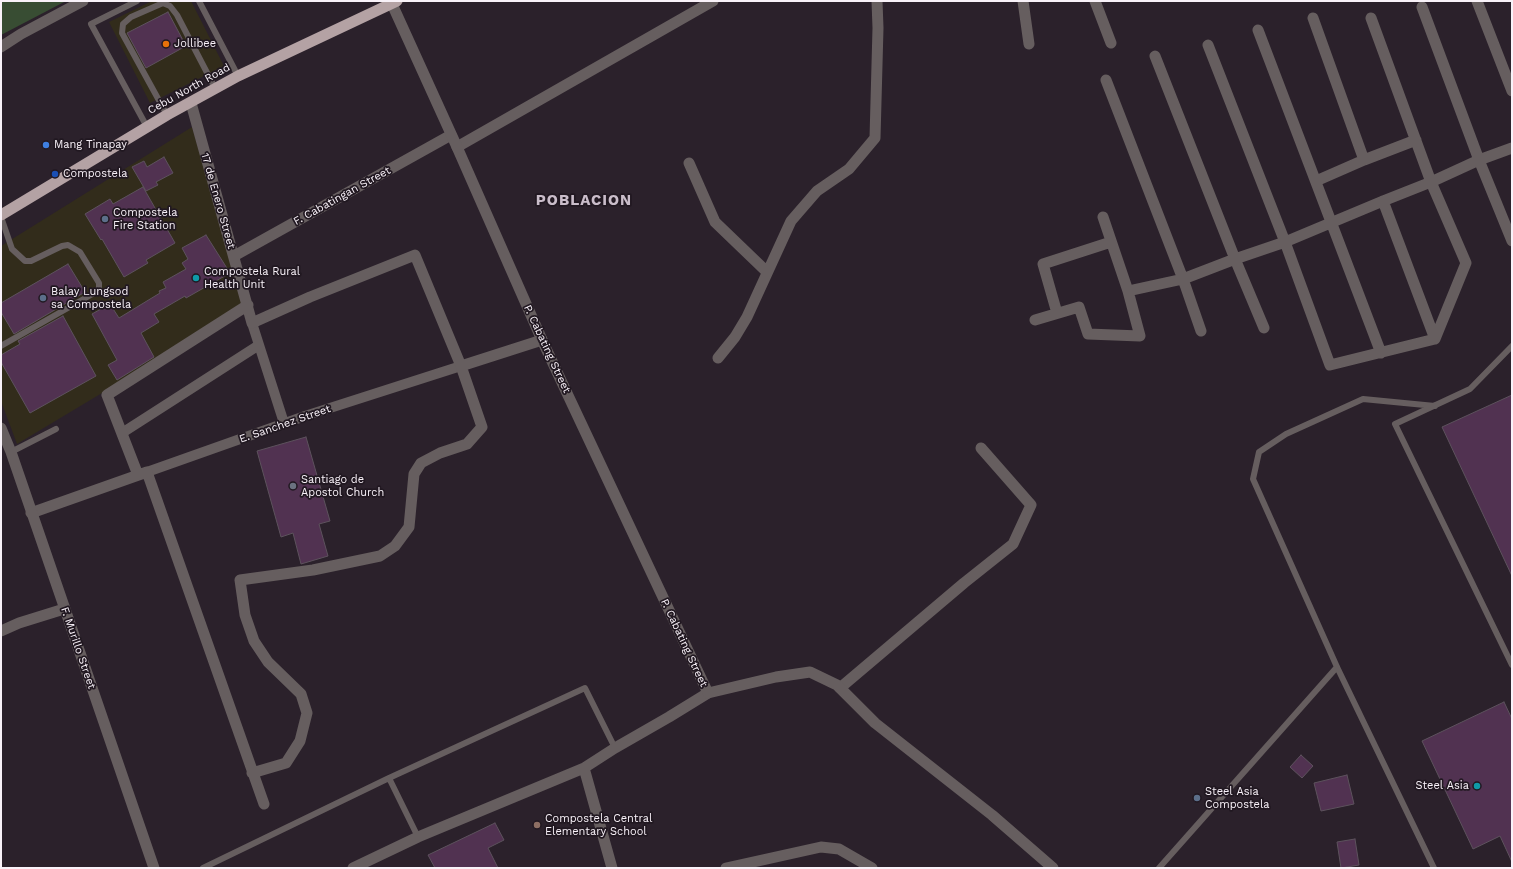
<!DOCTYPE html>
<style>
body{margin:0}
#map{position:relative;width:1513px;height:869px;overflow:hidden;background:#2b212b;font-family:"Work Sans",sans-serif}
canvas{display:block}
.frame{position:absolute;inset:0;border:2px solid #f9f2f9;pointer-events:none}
</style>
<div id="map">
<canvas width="1513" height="869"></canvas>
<div class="frame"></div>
</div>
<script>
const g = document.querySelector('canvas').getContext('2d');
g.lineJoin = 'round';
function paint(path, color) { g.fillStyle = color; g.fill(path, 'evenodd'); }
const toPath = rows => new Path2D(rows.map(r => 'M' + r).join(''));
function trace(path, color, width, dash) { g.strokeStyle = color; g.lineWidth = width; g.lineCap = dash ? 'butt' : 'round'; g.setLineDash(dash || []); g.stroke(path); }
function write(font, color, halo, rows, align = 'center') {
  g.font = font + ' "Work Sans",sans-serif'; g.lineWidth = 3.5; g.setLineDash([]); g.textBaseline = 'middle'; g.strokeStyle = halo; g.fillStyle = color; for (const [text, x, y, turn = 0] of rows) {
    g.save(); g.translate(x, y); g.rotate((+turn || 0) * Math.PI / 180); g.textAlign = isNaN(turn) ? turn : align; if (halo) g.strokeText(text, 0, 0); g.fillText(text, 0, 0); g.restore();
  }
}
const commercial = toPath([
 [152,1,191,1,224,66,150,103,109,22],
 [192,127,243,303,157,360,17,444,1,401,1,246]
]);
const green = toPath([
 [1,1,66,1,1,35]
]);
const building = toPath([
 [168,12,186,46,146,68,127,33,168,12],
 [164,157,173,173,156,182,158,185,146,191,132,167,144,161,147,167,164,157],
 [143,187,175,243,146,260,148,263,124,277,102,239,101,240,85,214,110,199,113,204,143,187],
 [206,235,230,273,186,298,185,296,154,314,159,322,141,333,154,357,117,380,108,365,117,360,92,314,110,304,119,318,160,293,159,291,166,288,163,282,186,269,182,263,188,259,182,248,206,235],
 [68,264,85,292,14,334,1,312,1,303,68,264],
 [63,316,96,376,30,413,1,362,1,355,20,344,18,341,63,316],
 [1512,395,1512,576,1442,427,1512,395],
 [306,437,330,521,319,524,328,556,301,564,293,533,281,537,257,451,306,437],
 [1504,702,1512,719,1512,862,1500,836,1473,849,1422,741,1504,702],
 [1301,755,1313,766,1302,778,1290,767,1301,755],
 [1347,775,1354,804,1321,811,1314,783,1347,775],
 [495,823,504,840,488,848,498,868,435,868,428,855,495,823],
 [1355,839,1359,865,1341,868,1337,842,1355,839]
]);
const service = toPath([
 [137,1,91,24,147,127],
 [199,1,238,76],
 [167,115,122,33,123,24,131,17,163,3,170,6,177,15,215,88],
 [1,217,12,249,25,261,31,261,62,246,68,245,80,252,99,283,99,288,96,292,1,346],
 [1512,346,1470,389,1395,424,1512,665],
 [11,452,56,429],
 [389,778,585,688,615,748],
 [203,868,389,778,418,837],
 [1159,868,1337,667],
 [1434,868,1337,667,1253,479,1259,452,1286,434,1363,399,1435,406]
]);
const pedestrian = toPath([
 [252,323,284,423],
 [122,433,259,345],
 [147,472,305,416,461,366]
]);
const minor = toPath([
 [1023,1,1029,44],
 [1095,1,1111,43],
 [1477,1,1512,91],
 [1422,7,1479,160,1512,241],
 [1313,18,1364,160,1416,140],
 [1258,30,1381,353],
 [1208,45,1285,242,1330,365,1435,339,1466,263,1431,182,1371,18],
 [1,47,21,34,83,1],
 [1155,56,1235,259,1264,328],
 [1106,80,1183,279,1201,331],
 [191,103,252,323,310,297,415,255,461,366,482,427,467,444,440,453,421,463,414,474,409,527,395,546,380,556,313,570,240,580,245,615,254,641,268,662,301,694,307,713,300,741,286,763,252,773],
 [457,147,713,1],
 [689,163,715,222,767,272],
 [1316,181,1364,160],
 [1383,201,1435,339],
 [234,256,451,135],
 [1128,291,1183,279,1235,259,1285,242,1383,201,1431,182,1479,160,1512,148],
 [1057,313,1043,264,1111,242],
 [1035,320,1079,307,1088,334,1140,336,1128,291,1103,217],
 [718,358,735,337,747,317,791,221,817,191,849,169,875,138,878,28,877,1],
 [461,366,542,340],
 [138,475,107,395,248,305],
 [31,513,147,472,264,804],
 [1,631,19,623,64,609],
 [840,688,964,583,1013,544,1031,505,981,448],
 [584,768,612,868],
 [353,868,418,837,584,768,615,748,669,717,708,693],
 [726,868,821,847,839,849,872,868]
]);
const tertiary = toPath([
 [392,4,457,147,542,340,708,693,776,677,810,672,837,685,875,723,992,815,1053,868],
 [1,428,11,452,154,868]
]);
const trunk = toPath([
 [1,215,167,115,238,76,397,1]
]);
const markers = [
 [166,44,4,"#e8710a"],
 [46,145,4,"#3f7fe0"],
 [55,174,4,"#1a4fb4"],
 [105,219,4,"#5c6f8a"],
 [196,278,4,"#0f9aa8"],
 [43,298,4,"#5c6f8a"],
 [293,486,4,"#6b7280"],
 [1477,786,4,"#0f9aa8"],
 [1197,798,4,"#5c6f8a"],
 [537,825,4,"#8d6e63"]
];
const poiNames = [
 ["Jollibee",174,44],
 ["Mang Tinapay",54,145],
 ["Compostela",63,174],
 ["Compostela",113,213],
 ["Fire Station",113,226],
 ["Compostela Rural",204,272],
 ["Health Unit",204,285],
 ["Balay Lungsod",51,292],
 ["sa Compostela",51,305],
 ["Santiago de",301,480],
 ["Apostol Church",301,493],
 ["Steel Asia",1469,786,"right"],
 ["Steel Asia",1205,792],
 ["Compostela",1205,805],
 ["Compostela Central",545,819],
 ["Elementary School",545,832]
];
const streetNames = [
 ["Cebu North Road",189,89,-29],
 ["F. Cabatingan Street",342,196,-29],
 ["17 de Enero Street",218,201,74],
 ["P. Cabating Street",547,349,65],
 ["E. Sanchez Street",285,424,-19],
 ["P. Cabating Street",684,643,65],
 ["F. Murillo Street",78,648,71]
];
const districtNames = [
 ["POBLACION",584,201]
];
paint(commercial, '#322c1b');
paint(green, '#384d33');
paint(building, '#513251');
trace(building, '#5d525d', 1);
trace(service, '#665e5f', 6);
trace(pedestrian, '#665e5f', 10);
trace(minor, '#665e5f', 11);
trace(tertiary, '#665e5f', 11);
trace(trunk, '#b4a2a4', 11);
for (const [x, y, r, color] of markers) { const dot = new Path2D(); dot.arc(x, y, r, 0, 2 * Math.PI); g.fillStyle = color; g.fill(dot); trace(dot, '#211821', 1.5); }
write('11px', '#f9f2f9', '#211821', poiNames, 'left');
write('11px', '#f9f2f9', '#211821', streetNames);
g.letterSpacing = '1px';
write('bold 15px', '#cabdca', '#211821', districtNames);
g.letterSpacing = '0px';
</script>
